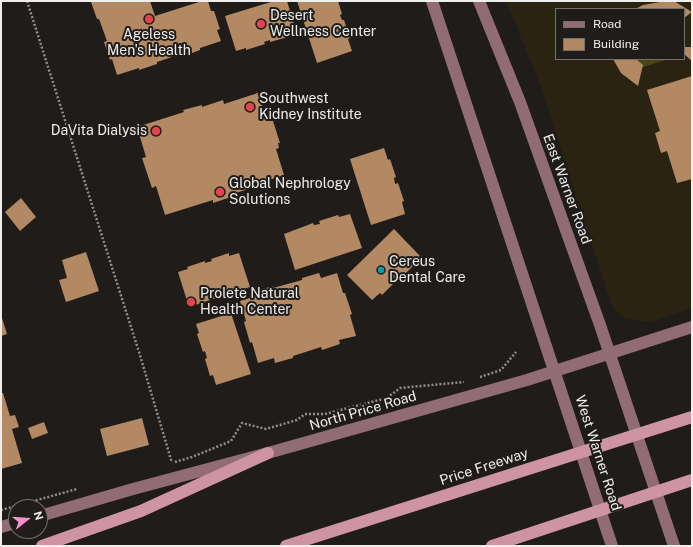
<!DOCTYPE html>
<style>
body{margin:0}
#map{position:relative;width:693px;height:547px;overflow:hidden;background:#1f1c1a;font-family:"Public Sans",sans-serif}
canvas{display:block}
.frame{position:absolute;inset:0;border:2px solid #efeeec;pointer-events:none}
.legend{position:absolute;left:555px;top:8px;width:130px;height:52px;box-sizing:border-box;background:#1f1c1a;border:1px solid #72706e;margin:0;padding:5px 7px;list-style:none;font-size:12px;color:#efeeec}
.legend li{display:flex;align-items:center;gap:8px;height:20px}
.legend b{width:20px;border:1px solid #72706e}
.north{position:absolute;left:8px;top:499px;width:40px;height:40px;box-sizing:border-box;background:#1f1c1a;border:1px solid #72706e;border-radius:50%;rotate:73deg;font-size:11px;font-weight:700;line-height:16px;text-align:center;color:#efeeec}
.north::after{content:'';display:block;margin:auto;width:14px;height:18px;background:#f790cd;clip-path:polygon(50% 0,100% 100%,50% 72%,0 100%)}
</style>
<div id="map">
<canvas width="693" height="547"></canvas>
<div class="frame"></div>
<ul class="legend">
<li><b style="height:5px;background:#916b75"></b>Road</li>
<li><b style="height:11px;background:#b28962"></b>Building</li>
</ul>
<div class="north">N</div>
</div>
<script>
const g = document.querySelector('canvas').getContext('2d');
g.lineJoin = 'round';
function paint(path, color) { g.fillStyle = color; g.fill(path, 'evenodd'); }
const toPath = rows => new Path2D(rows.map(r => 'M' + r).join(''));
function trace(path, color, width, dash) { g.strokeStyle = color; g.lineWidth = width; g.lineCap = dash ? 'butt' : 'round'; g.setLineDash(dash || []); g.stroke(path); }
function write(font, color, halo, rows, align = 'center') {
  g.font = font + ' "Public Sans",sans-serif'; g.lineWidth = 4; g.setLineDash([]); g.textBaseline = 'middle'; g.strokeStyle = halo; g.fillStyle = color; for (const [text, x, y, turn = 0] of rows) {
    g.save(); g.translate(x, y); g.rotate((+turn || 0) * Math.PI / 180); g.textAlign = isNaN(turn) ? turn : align; if (halo) g.strokeText(text, 0, 0); g.fillText(text, 0, 0); g.restore();
  }
}
const industrial = toPath([
 [506,1,692,1,692,308,653,321,642,322,624,318,616,312,611,304,542,90],
 [556,9,684,9,684,59,556,59]
]);
const green = toPath([
 [634,59,669,59,637,69]
]);
const building = toPath([
 [150,1,155,16,202,1,208,1,211,11,214,11,220,29,217,30,221,41,200,48,200,50,182,57,181,54,157,62,157,64,139,70,139,68,117,75,112,59,110,60,104,42,107,41,99,19,97,19,91,2],
 [274,1,287,1,296,31,287,34,288,37,270,42,270,40,264,42,265,44,246,50,246,48,236,51,225,16],
 [297,1,338,1,342,14,340,15,342,20,344,20,350,38,348,39,352,51,317,63],
 [674,1,692,12,684,18,684,9,635,9,643,5,660,2],
 [684,47,692,47,692,61,684,54],
 [613,59,636,59,643,65,638,86,621,73],
 [692,76,692,179,677,183,667,151,661,153,655,133,660,131,647,90],
 [258,93,266,119,270,118,271,121,273,121,280,143,278,143,279,148,276,149,284,175,251,186,251,188,230,195,231,197,213,203,213,200,165,215,156,186,152,188,142,158,146,157,137,127,184,112,183,110,202,105,202,107,223,100,224,104],
 [384,148,388,160,390,159,396,177,394,178,395,184,398,183,404,201,402,202,405,214,371,225,350,159],
 [21,198,36,217,20,231,5,212],
 [350,214,362,248,295,270,284,234,313,223,314,225,320,224,319,221,338,215,339,217],
 [394,229,420,256,412,263,414,265,400,279,398,277,393,281,394,283,382,295,380,293,372,300,347,275],
 [86,252,99,291,66,302,59,280,67,278,62,260],
 [229,253,229,256,239,253,250,287,189,307,178,272,188,269,187,267,205,261,205,263,212,261,211,259],
 [319,273,321,278,337,273,343,293,345,293,352,314,350,315,356,336,339,340,340,344,322,350,321,347,293,356,293,358,275,363,274,358,258,363,252,342,250,343,244,322,246,321,240,301,256,296,255,291,273,286,273,288,302,280,302,278],
 [231,313,251,374,216,385,213,375,210,376,205,359,207,358,205,351,203,352,197,334,199,333,196,324],
 [1,315,7,334,1,336],
 [1,393,3,393,10,416,15,415,19,427,12,429,22,463,1,469],
 [142,418,149,445,107,456,100,429],
 [44,422,48,433,32,439,28,428]
]);
const path = toPath([
 [27,1,139,352,172,463],
 [480,377,501,370,516,352],
 [175,462,192,457,231,441,242,423,266,429,297,420,305,414,325,414,387,398,400,388,464,382],
 [1,510,77,489]
]);
const secondary = toPath([
 [432,1,612,546],
 [479,1,520,102,600,325,674,546],
 [40,516,133,489,268,453,527,380,692,327],
 [1,527,16,523]
]);
const highway = toPath([
 [42,546,141,511,268,453],
 [286,546,692,417],
 [492,546,692,480]
]);
const markers = [
 [149,19,5,"#e0444e"],
 [261,24,5,"#e0444e"],
 [250,107,5,"#e0444e"],
 [156,131,5,"#e0444e"],
 [220,192,5,"#e0444e"],
 [381,270,4,"#0f9aa8"],
 [191,302,5,"#e0444e"]
];
const poiNames = [
 ["Desert",270,16],
 ["Wellness Center",270,32],
 ["Ageless",149,35,"center"],
 ["Men's Health",149,51,"center"],
 ["Southwest",259,99],
 ["Kidney Institute",259,115],
 ["DaVita Dialysis",147,131,"right"],
 ["Global Nephrology",229,184],
 ["Solutions",229,200],
 ["Cereus",389,262],
 ["Dental Care",389,278],
 ["Prolete Natural",200,294],
 ["Health Center",200,310]
];
const streetNames = [
 ["East Warner Road",567,189,70],
 ["North Price Road",363,411,-16],
 ["West Warner Road",598,453,72],
 ["Price Freeway",484,467,-18]
];
paint(industrial, '#2a2312');
paint(green, '#464719');
paint(building, '#b28962');
trace(path, '#918f8d', 2.5, [2, 2]);
trace(secondary, '#916b75', 12);
trace(highway, '#cf94a4', 12);
for (const [x, y, r, color] of markers) { const dot = new Path2D(); dot.arc(x, y, r, 0, 2 * Math.PI); g.fillStyle = color; g.fill(dot); trace(dot, '#1f1c1a', 1.5); }
write('14px', '#efeeec', '#1f1c1a', poiNames, 'left');
write('14px', '#efeeec', '#1f1c1a', streetNames);
</script>
